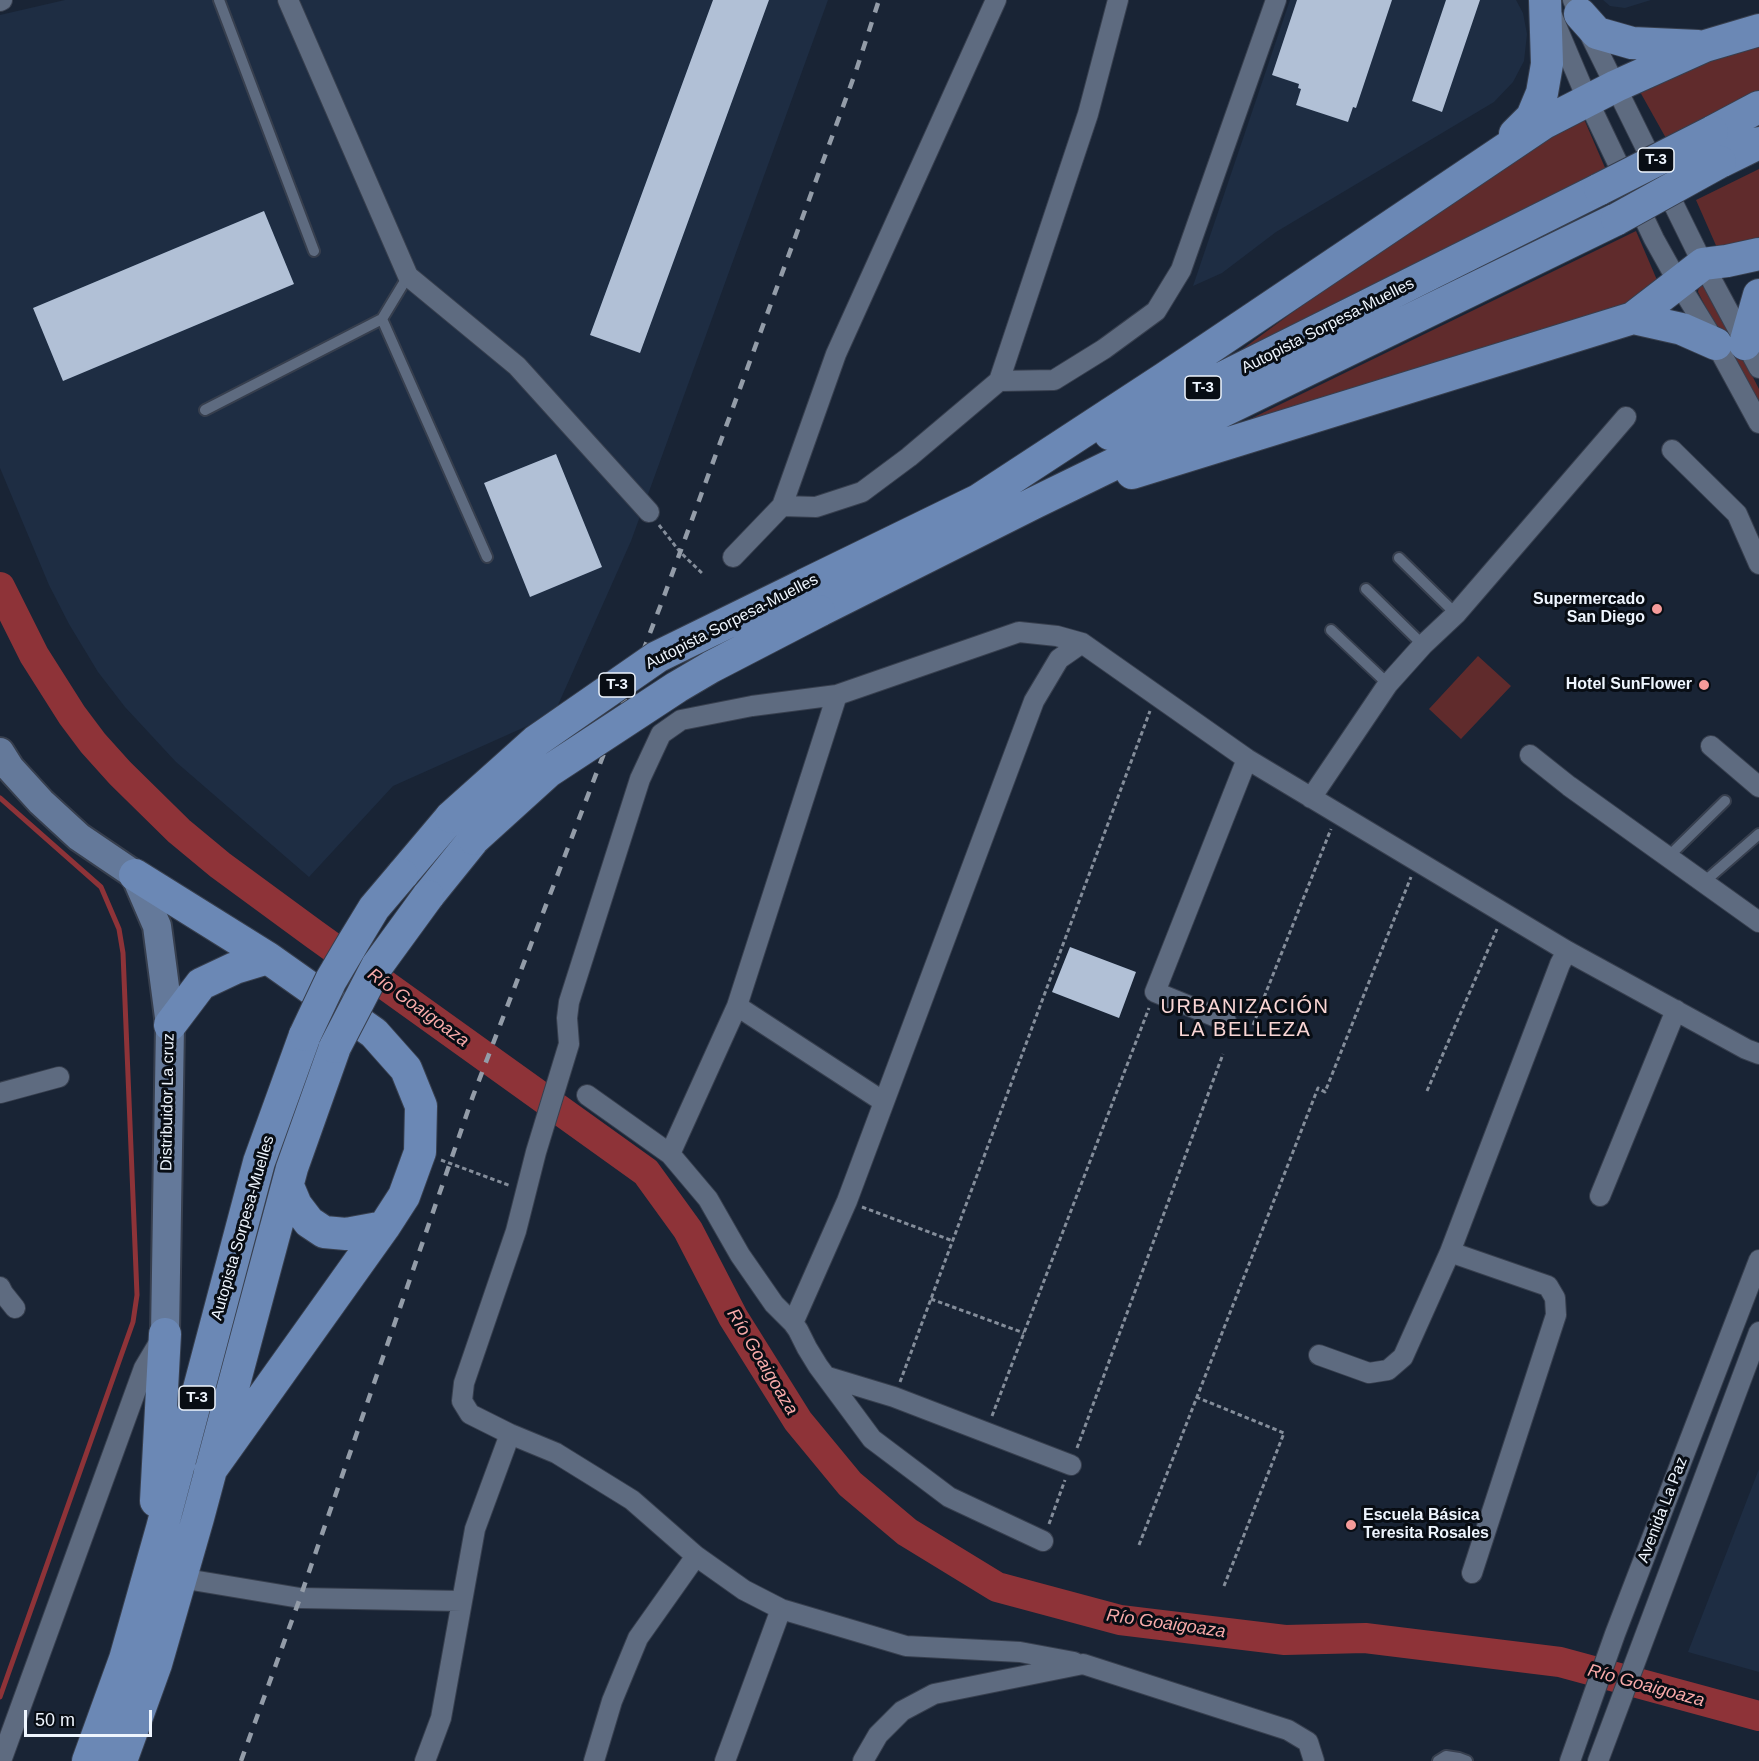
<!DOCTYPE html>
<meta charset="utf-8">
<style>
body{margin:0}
#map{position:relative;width:1759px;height:1761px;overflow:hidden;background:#192435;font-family:Helvetica,sans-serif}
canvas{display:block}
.scale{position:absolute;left:24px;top:1710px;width:128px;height:27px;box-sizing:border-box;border:3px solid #eef5fe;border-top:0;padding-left:8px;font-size:18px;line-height:21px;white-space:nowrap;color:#eef5fe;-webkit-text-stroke:4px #080d14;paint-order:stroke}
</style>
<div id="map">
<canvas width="1759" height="1761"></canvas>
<div class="scale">50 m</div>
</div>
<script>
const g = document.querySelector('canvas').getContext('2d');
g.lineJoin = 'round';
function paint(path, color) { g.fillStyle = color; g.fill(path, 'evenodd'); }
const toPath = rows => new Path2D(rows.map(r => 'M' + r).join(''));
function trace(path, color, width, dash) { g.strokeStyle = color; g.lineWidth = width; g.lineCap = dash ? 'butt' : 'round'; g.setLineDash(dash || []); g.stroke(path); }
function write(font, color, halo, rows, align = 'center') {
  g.font = font + ' Helvetica,sans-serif'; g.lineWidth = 6; g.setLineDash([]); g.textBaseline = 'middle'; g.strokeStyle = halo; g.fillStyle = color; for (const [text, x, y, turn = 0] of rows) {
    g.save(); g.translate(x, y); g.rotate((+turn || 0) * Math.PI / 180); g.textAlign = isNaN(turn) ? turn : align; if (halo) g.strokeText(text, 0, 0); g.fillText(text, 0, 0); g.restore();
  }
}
const built = toPath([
 [65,0,828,0,631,541,554,714,393,786,309,877,176,762,125,707,98,672,69,624,49,585,0,468,0,15],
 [1290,0,1516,0,1523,13,1527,34,1524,61,1513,82,1494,102,1276,232,1222,273,1193,286],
 [1603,0,1651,0,1625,8,1610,6],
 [1759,1469,1759,1672,1688,1652]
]);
const green = toPath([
 [1759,41,1759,97,1667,140,1639,90],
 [1584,119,1606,170,1177,397,1503,158],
 [1759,169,1759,250,1718,250,1696,200],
 [1636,231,1657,280,1650,299,1201,443],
 [1703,284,1707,288,1759,389,1759,412,1698,292,1699,286],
 [1478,656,1511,686,1461,739,1429,709]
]);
const stream = toPath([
 [0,798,101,887,119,929,123,953,137,1295,133,1322,0,1697]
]);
const river = toPath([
 [0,587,34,655,72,715,93,743,120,773,179,831,220,865,314,934,646,1172,688,1230,733,1317,798,1421,850,1484,907,1532,997,1587,1120,1620,1285,1640,1365,1638,1560,1662,1759,1716]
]);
const building = toPath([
 [713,0,769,0,640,353,590,335],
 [1297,0,1392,0,1356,108,1353,107,1348,122,1296,105,1301,89,1298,88,1299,84,1272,75],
 [1446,0,1480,0,1442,112,1412,101],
 [264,211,294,284,63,381,33,308],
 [556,454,602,567,530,597,484,483],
 [1070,947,1136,972,1119,1018,1052,992]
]);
const path = toPath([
 [659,525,680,552,704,575],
 [1253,1025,1331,829],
 [1427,1091,1497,929],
 [441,1160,511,1186],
 [862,1207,953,1241],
 [931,1299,1024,1333],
 [900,1382,1150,711],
 [1196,1397,1284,1433,1224,1586],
 [992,1416,1149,1008],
 [1077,1448,1223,1054],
 [1049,1524,1065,1480],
 [1139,1545,1318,1088,1325,1092,1411,877]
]);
const service = toPath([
 [219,0,314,251],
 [382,319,487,557],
 [205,410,382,319,408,276],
 [1399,558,1456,614],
 [1366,589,1423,645],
 [1331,630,1388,684],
 [1668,857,1725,801],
 [1704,882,1759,834],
 [1438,1761,1446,1756,1459,1758,1467,1761]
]);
const minor = toPath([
 [288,0,408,276,517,366,649,512],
 [1573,0,1703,264,1759,368],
 [0,1,2,0],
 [1552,16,1588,101,1654,239,1678,282,1716,344,1759,423],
 [999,381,1088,114,1118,0],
 [1672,450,1737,514,1759,564],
 [782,506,816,507,862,492,909,457,999,381,1054,380,1104,349,1156,311,1181,270,1276,0],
 [733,557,782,506,836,354,996,0],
 [1711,746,1759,787],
 [1530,755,1569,786,1759,922],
 [1311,798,1388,684,1423,645,1456,614,1626,417],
 [737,1006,884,1102],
 [1226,1021,1155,992,1247,759],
 [0,1093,59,1077],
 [587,1095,670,1154,708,1199,740,1255,774,1304,793,1323],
 [670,1154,737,1006,837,695],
 [1600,1196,1676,1010],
 [1450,1252,1548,1286,1555,1298,1556,1315,1472,1573],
 [0,1287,3,1293,15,1308],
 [1319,1355,1369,1373,1388,1370,1403,1357,1450,1252,1560,964,1567,951],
 [828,1377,894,1397,1071,1465],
 [1043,1541,949,1497,872,1439,818,1366,807,1348,798,1330,793,1323,847,1201,1034,701,1059,659,1082,643],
 [180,1578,300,1598,462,1601],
 [781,1609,906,1646,1020,1652,1074,1662],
 [1,1761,144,1368,160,1341],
 [425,1761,441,1718,475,1529,510,1434],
 [594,1761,612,1701,638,1638,696,1556],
 [725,1761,781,1609,744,1590,696,1556,632,1500,556,1453,510,1434,470,1414,462,1401,464,1383,516,1231,536,1152,569,1044,567,1018,569,1002,640,779,661,734,681,720,752,706,837,695,1019,632,1057,636,1082,643,1247,759,1567,951,1746,1049,1759,1054],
 [863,1761,878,1735,902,1711,934,1694,1083,1664,1288,1730,1308,1742,1314,1761],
 [1570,1761,1615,1634,1759,1260],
 [1598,1761,1759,1332]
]);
const secondary = toPath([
 [0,752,10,768,41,802,79,837,135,875,157,926,170,1025,165,1334]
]);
const primary = toPath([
 [1580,14,1597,33,1632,43,1698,46],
 [1712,132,1759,107],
 [1515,134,1532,117,1542,93,1547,64,1545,0],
 [1720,162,1759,143],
 [1633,318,1682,329,1716,344],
 [1745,344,1759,295],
 [1110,434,1600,189],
 [1132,473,1633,318,1703,264,1727,261,1759,254],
 [974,503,1165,378,1544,123,1616,86,1705,46,1759,30],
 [804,585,993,493],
 [819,611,1034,503,1617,219],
 [135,875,268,958,374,1033,406,1069,421,1106,420,1152,404,1196,384,1227,210,1471],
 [402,875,451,817],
 [428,896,474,839],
 [170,1025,201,984,235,968,268,958],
 [288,1186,296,1205,309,1222,324,1232,346,1234,384,1227],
 [156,1501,165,1334],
 [88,1761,125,1659,162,1528,259,1162,305,1035],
 [121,1761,156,1664,198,1518,292,1168,335,1047]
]);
const rail = toPath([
 [241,1761,300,1598,473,1096,663,599,856,71,879,0]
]);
const primaryBridge = toPath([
 [1600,189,1712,132],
 [1617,219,1720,162],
 [451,817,536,741,657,657,804,585],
 [474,839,549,771,677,687,711,667,819,611],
 [305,1035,331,980,354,941,374,908,402,875],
 [335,1047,377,966,428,896]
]);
const markers = [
 [1657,609,6,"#f59b9a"],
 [1704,685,6,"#f59b9a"],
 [1351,1525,6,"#f59b9a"]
];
const shields = [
 [1656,160,36],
 [1203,388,36],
 [617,685,36],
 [197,1398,36]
];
const shieldNames = [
 ["T-3",1656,160],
 ["T-3",1203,388],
 ["T-3",617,685],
 ["T-3",197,1398]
];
const streetNames = [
 ["Autopista Sorpesa-Muelles",1328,326,-27],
 ["Autopista Sorpesa-Muelles",732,622,-27],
 ["Distribuidor La cruz",168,1102,-89],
 ["Autopista Sorpesa-Muelles",243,1228,-74],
 ["Avenida La Paz",1663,1510,-69]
];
const poiNames = [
 ["Supermercado",1645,600],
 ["San Diego",1645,618],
 ["Hotel SunFlower",1692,685],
 ["Escuela Básica",1363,1516,"left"],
 ["Teresita Rosales",1363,1534,"left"]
];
const waterNames = [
 ["Río Goaigoaza",418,1008,36],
 ["Río Goaigoaza",762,1362,59],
 ["Río Goaigoaza",1166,1624,8],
 ["Río Goaigoaza",1646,1686,15]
];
const quarterNames = [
 ["URBANIZACIÓN",1245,1007],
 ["LA BELLEZA",1245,1030]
];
paint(built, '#1e2d43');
paint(green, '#602b2c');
trace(stream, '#8e3338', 5);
trace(river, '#8e3338', 30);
paint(building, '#b1c0d6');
trace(service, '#373f4e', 14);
trace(minor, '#373f4e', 22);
trace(secondary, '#373f4e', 32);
trace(primary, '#373f4e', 34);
trace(path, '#848d9a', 3, [4.5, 3]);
trace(service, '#5e6b80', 10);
trace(minor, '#5e6b80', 20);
trace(secondary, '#64799a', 28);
trace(primary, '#6b88b5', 32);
trace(rail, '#939ca8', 4.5, [10, 10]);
trace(primaryBridge, '#373f4e', 34, []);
trace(primaryBridge, '#6b88b5', 32);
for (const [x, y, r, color] of markers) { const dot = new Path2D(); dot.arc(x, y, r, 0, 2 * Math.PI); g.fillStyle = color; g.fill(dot); trace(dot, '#080d14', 2); }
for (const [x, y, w] of shields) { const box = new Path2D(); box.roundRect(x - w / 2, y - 12, w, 24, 4.5); g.fillStyle = '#080d14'; g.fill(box); trace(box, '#eef5fe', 1.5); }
write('bold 15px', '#eef5fe', null, shieldNames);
write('16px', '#eef5fe', '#080d14', streetNames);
write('bold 16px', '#eef5fe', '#080d14', poiNames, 'right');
write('italic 18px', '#f8aaa9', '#080d14', waterNames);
g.letterSpacing = '1.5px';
write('20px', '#fad6d5', '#080d14', quarterNames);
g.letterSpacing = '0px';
</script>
